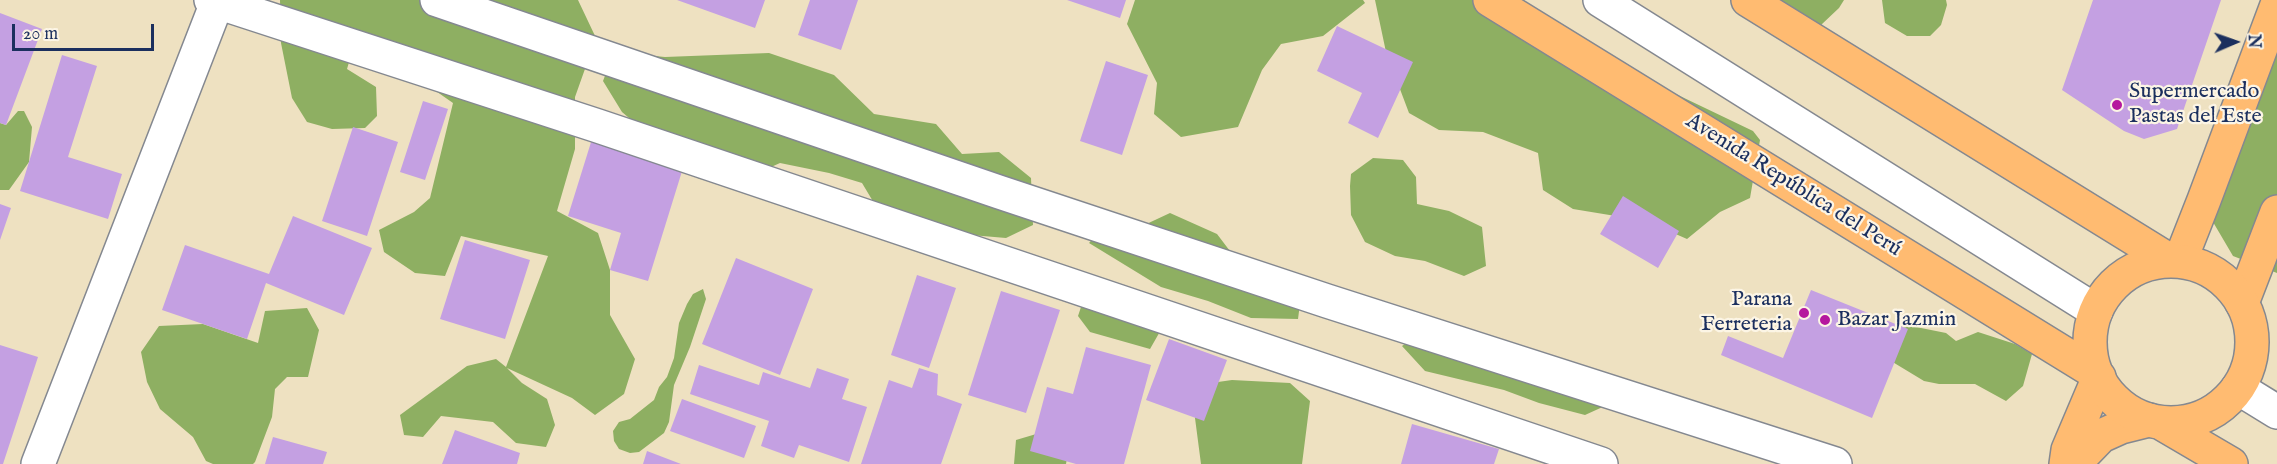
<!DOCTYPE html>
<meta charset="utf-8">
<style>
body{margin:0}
#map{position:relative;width:2277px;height:464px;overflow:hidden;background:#eee1c1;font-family:"IM FELL English",serif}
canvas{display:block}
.north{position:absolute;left:2205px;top:12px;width:60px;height:60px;-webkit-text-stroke:4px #fcf5e5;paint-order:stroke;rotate:88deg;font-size:16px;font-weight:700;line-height:24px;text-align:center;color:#1b2f5e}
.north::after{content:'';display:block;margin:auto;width:21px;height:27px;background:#1b2f5e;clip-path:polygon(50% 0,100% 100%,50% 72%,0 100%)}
.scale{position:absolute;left:12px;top:24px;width:142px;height:27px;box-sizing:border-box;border:3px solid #1b2f5e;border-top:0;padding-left:8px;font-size:18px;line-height:21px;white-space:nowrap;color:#1b2f5e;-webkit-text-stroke:4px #fcf5e5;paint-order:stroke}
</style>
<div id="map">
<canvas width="2277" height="464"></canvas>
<div class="north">N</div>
<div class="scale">20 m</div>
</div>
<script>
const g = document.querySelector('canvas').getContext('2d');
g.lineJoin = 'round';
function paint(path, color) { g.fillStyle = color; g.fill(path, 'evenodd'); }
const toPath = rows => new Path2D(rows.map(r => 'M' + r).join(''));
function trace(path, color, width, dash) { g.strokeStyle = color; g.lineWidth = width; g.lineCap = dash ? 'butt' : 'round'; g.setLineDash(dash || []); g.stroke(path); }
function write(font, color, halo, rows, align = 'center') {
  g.font = font + ' "IM FELL English",serif'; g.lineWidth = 4.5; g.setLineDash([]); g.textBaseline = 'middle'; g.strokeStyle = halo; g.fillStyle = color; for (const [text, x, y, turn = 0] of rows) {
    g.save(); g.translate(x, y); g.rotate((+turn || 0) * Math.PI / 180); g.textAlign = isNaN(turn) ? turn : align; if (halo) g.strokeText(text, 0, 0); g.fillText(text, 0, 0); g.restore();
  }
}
const forest = toPath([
 [280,0,578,0,596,38,575,97,575,149,557,211,598,233,610,270,610,315,635,359,624,394,595,415,572,398,507,368,522,383,547,399,555,425,546,447,516,443,493,422,441,416,423,437,404,435,400,415,467,366,496,359,506,367,548,256,461,236,445,276,415,273,384,252,379,230,414,212,430,198,453,103,420,80,352,52,347,69,376,87,377,116,365,128,332,129,307,122,292,98,281,43],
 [1135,0,1363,0,1365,3,1323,36,1281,44,1262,70,1238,127,1181,137,1154,114,1157,83,1127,24],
 [1375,0,1505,0,1505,29,1534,26,1753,131,1760,140,1750,198,1720,212,1687,239,1646,221,1573,209,1543,190,1538,153,1483,132,1439,130,1409,113,1386,52],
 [1774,0,1844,0,1839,8,1821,25,1786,16],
 [1882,0,1946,0,1947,5,1941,25,1930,36,1907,36,1885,23],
 [2277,39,2277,273,2233,256,2213,222,2215,172],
 [614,52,665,57,769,53,834,75,874,114,936,124,962,154,999,152,1031,178,1033,225,1006,238,936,232,880,213,862,183,829,173,780,163,740,181,699,179,672,147,642,129,622,112,603,81],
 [18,111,24,111,32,127,29,162,9,190,0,190,0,123,6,125],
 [1373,158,1403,160,1416,177,1417,204,1449,211,1482,227,1486,266,1464,276,1425,261,1395,256,1365,242,1351,215,1350,186,1351,174],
 [1170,213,1217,234,1252,280,1301,296,1298,319,1251,318,1208,301,1161,287,1089,243,1102,229,1125,234],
 [703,289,706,299,690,347,674,385,669,422,664,433,639,452,630,453,619,449,614,441,613,431,619,422,630,419,654,400,659,387,667,377,674,358,679,323,687,304,693,294],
 [1083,301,1166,321,1150,349,1090,332,1078,316],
 [307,308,319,330,308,377,287,377,275,389,272,417,255,462,253,464,213,464,206,461,193,437,160,409,147,382,141,352,159,326,203,324,258,343,265,311],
 [1906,325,1946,333,1956,341,1978,332,2015,344,2032,354,2023,386,2006,401,1975,384,1939,384,1924,381,1886,358,1882,332],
 [1422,332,1607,405,1585,415,1539,403,1504,390,1425,371,1402,346],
 [1232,380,1290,383,1310,401,1302,464,1201,464,1195,418,1197,385],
 [1043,432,1069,447,1066,464,1014,464,1016,440]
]);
const building = toPath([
 [677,0,765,0,755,28],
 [810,0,858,0,841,50,798,35],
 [1067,0,1126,0,1120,18],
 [2093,0,2221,0,2177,129,2144,139,2124,131,2062,90],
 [0,13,42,29,6,125,0,123],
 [1337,26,1413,62,1378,138,1348,123,1362,93,1317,71],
 [62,55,97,66,68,157,122,174,108,219,20,191],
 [1106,61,1148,75,1122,155,1080,141],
 [423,101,448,109,425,180,400,172],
 [353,127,398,142,367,236,322,221],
 [592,139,683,168,648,281,610,270,621,233,568,216],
 [1623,196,1679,231,1658,268,1600,234],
 [0,204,11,208,0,240],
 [293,216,372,248,344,315,266,283,247,339,162,310,185,245,269,274],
 [465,240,530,260,505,339,440,319],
 [736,258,813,289,780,375,702,344],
 [917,275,956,288,929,368,891,355],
 [1811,290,1908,329,1872,418,1721,355,1728,336,1783,358],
 [1001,291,1060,310,1026,413,968,395],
 [1169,339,1227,360,1204,421,1146,400],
 [0,345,38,357,3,464,0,464],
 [1086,347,1151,365,1124,464,1076,464,1030,451,1047,387,1073,394],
 [699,365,759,385,763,372,810,388,817,368,849,379,842,399,867,407,849,462,799,445,794,458,761,446,769,421,690,394],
 [919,368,938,374,937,395,962,404,941,464,861,464,889,380,912,388],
 [682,399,756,426,744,458,670,431],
 [1412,424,1499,449,1494,464,1401,464],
 [455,430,520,453,517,464,442,464],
 [273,437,327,452,323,464,265,464],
 [647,451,681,464,643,464]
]);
const minor = toPath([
 [211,0,598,126,1601,464],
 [437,0,999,192,1327,301,1835,464],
 [1600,0,2096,311],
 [2238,388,2277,412],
 [38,464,218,0]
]);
const major = toPath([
 [2180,261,2204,200,2277,5],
 [2242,303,2277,212],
 [2066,464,2068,450,2099,377],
 [2074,464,2101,436,2121,427,2149,420]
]);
const highway = toPath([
 [1490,0,2096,373],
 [1748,0,2169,260],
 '2090 342a81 81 0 1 1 162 0a81 81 0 1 1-162 0Z',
 [2161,423,2231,464]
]);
const markers = [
 [2117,105,6,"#b5179e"],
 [1804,313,6,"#b5179e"],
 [1825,320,6,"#b5179e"]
];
const poiNames = [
 ["Supermercado",2129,92],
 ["Pastas del Este",2129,117],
 ["Parana",1792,300,"right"],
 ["Ferreteria",1792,325,"right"],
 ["Bazar Jazmin",1837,320]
];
const streetNames = [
 ["Avenida República del Perú",1793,186,32]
];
paint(forest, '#8eaf62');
paint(building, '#c4a0e2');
trace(minor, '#848890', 36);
trace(major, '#848890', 36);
trace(highway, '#848890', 36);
trace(minor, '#fff', 33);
trace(major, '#ffbb71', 33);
trace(highway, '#ffbb71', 33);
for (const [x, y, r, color] of markers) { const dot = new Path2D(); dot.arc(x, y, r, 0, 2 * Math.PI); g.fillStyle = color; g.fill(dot); trace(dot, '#fcf5e5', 2); }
write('22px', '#1b2f5e', '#fcf5e5', poiNames, 'left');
write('22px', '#1b2f5e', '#fcf5e5', streetNames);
</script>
